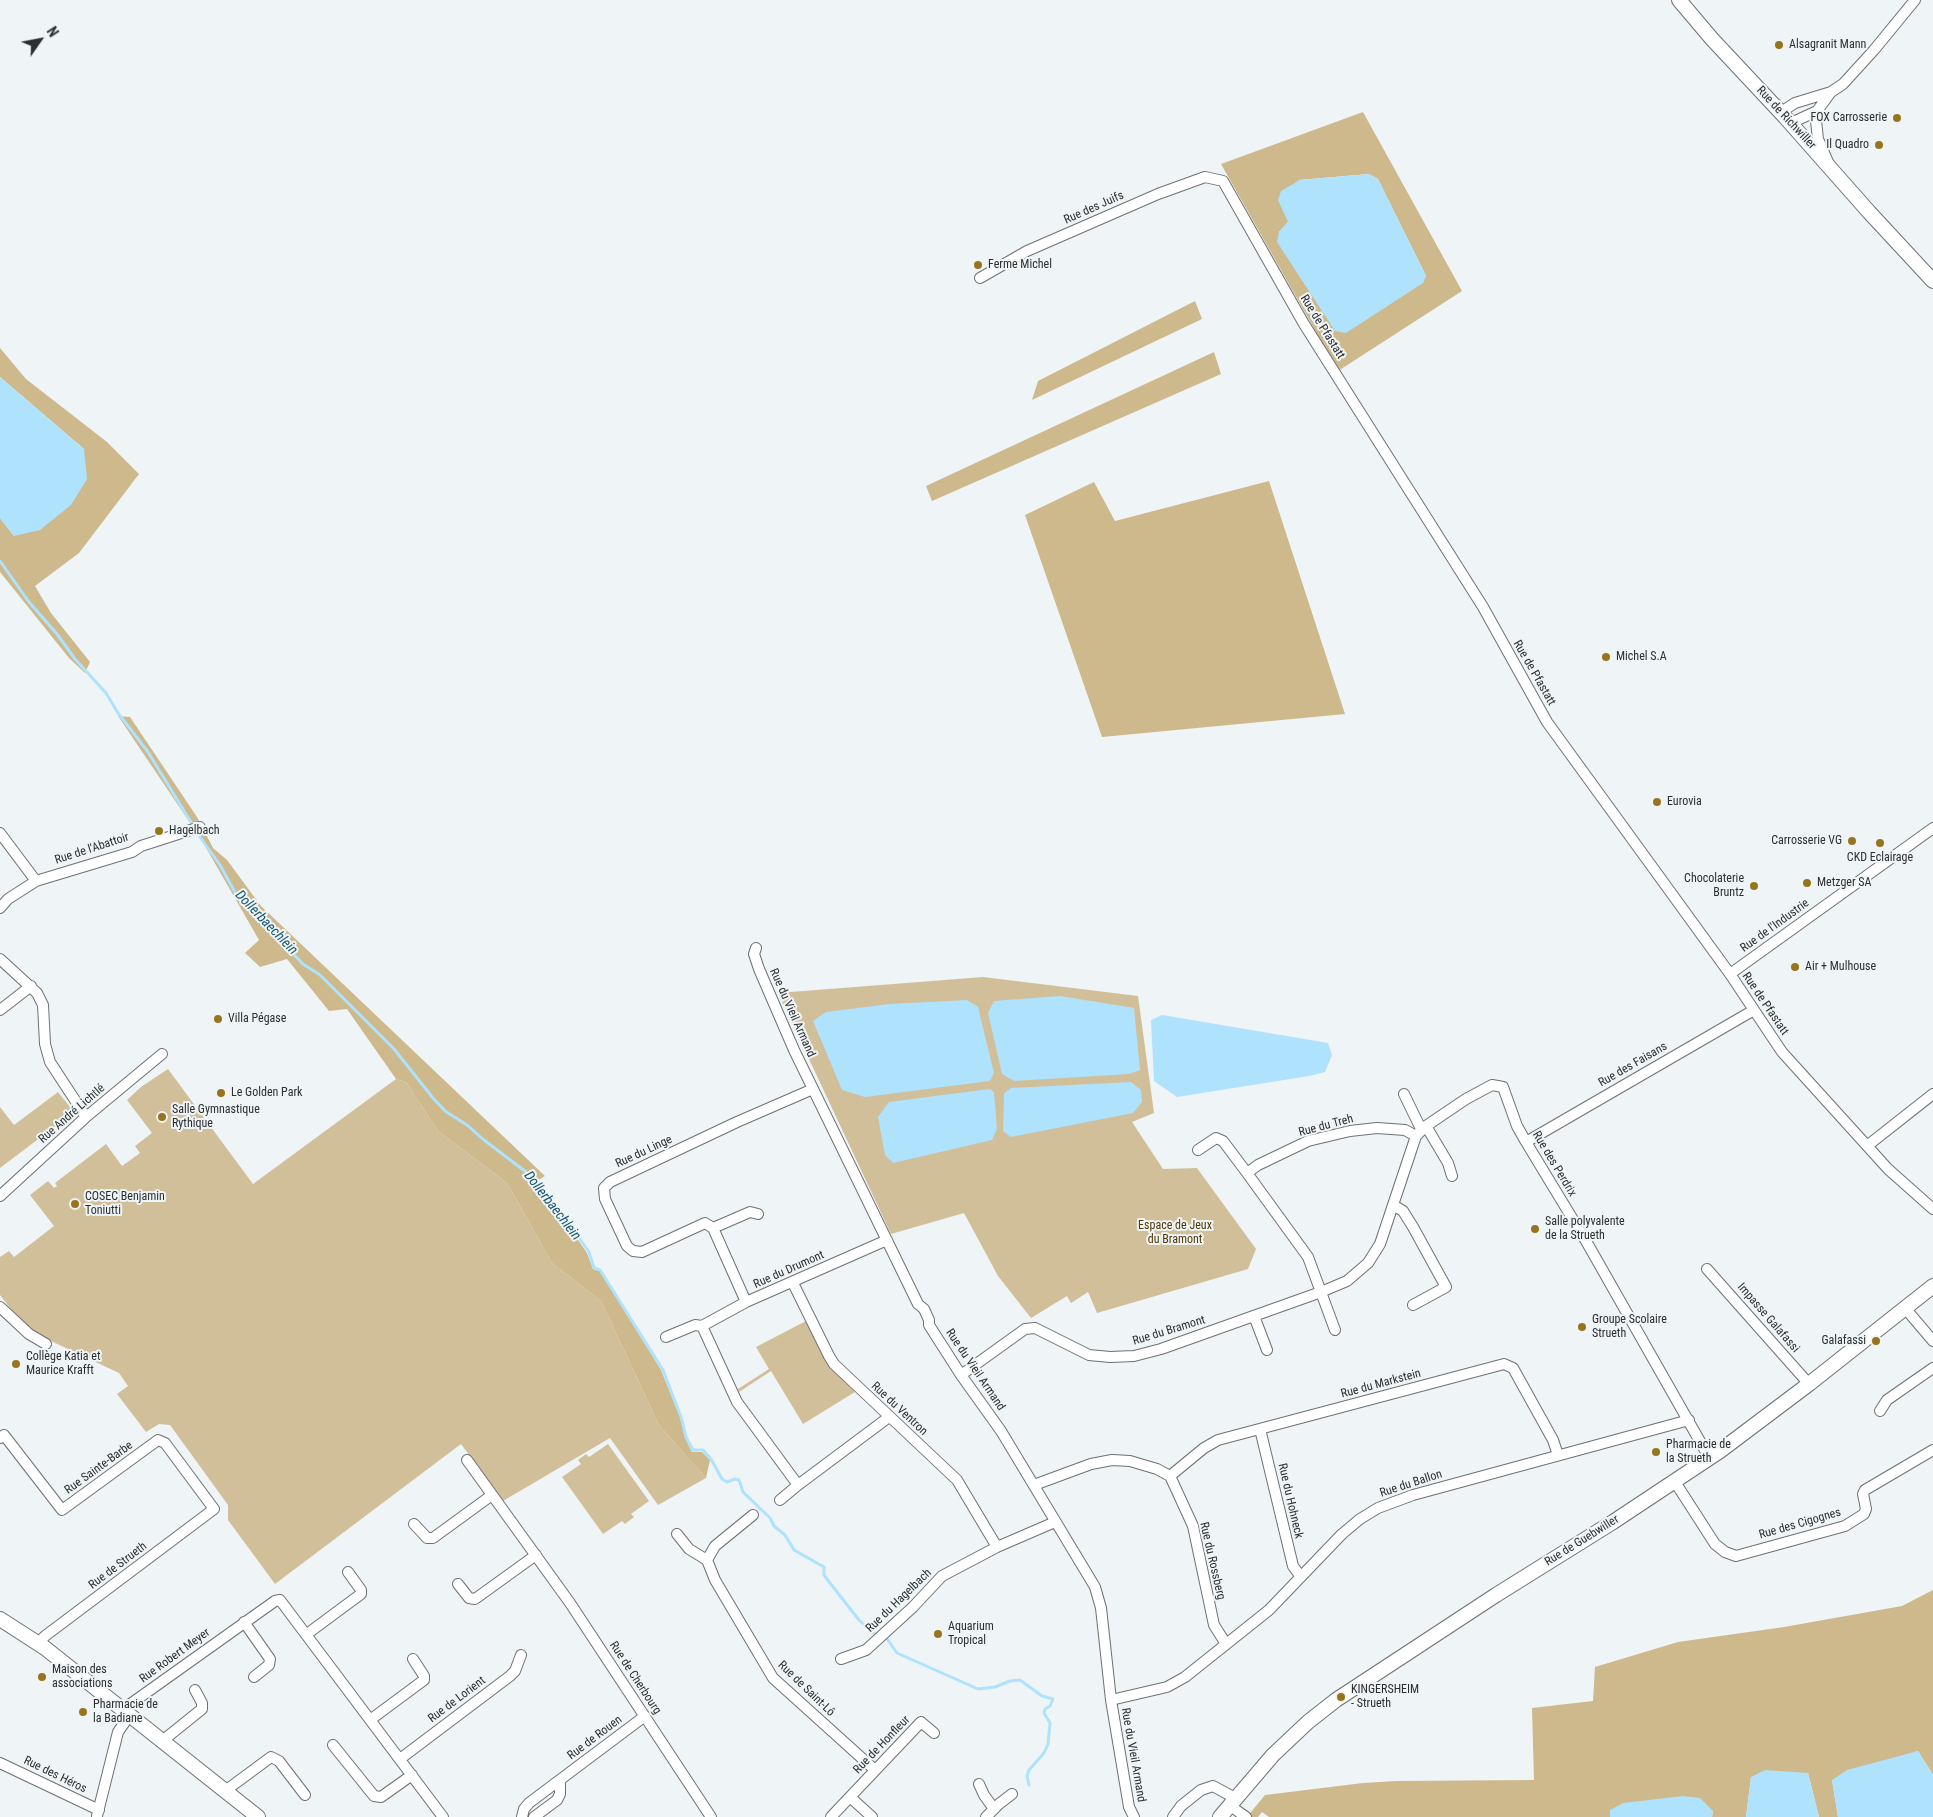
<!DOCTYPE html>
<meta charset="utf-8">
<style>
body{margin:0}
#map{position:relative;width:1933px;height:1817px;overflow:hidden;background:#eff4f7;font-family:"Roboto Condensed",sans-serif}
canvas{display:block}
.north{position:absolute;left:15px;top:15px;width:50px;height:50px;-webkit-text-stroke:4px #eff4f7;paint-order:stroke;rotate:57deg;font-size:14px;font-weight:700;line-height:20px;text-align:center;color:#2c2e2f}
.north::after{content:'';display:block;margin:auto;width:18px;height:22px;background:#2c2e2f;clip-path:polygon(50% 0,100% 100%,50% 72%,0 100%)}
</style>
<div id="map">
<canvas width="1933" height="1817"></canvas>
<div class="north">N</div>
</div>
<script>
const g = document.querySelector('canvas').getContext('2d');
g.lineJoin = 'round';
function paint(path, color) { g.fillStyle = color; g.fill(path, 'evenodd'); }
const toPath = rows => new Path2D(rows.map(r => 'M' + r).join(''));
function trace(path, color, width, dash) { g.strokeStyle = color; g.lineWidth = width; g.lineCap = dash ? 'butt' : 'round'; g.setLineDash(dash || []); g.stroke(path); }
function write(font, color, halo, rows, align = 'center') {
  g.font = font + ' "Roboto Condensed",sans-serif'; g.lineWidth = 4; g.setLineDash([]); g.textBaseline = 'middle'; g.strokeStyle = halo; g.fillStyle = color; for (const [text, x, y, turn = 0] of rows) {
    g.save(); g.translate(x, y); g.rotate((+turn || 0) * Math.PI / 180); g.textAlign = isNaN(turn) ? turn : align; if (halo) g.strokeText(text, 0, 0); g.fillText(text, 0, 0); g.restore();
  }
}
const green = toPath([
 [983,977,1138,996,1154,1113,1132,1122,1163,1169,1197,1168,1256,1249,1248,1269,1097,1313,1088,1292,1071,1303,1067,1296,1031,1318,998,1276,964,1213,891,1234,778,993],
 [168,1069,253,1184,396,1079,406,1082,438,1131,507,1183,552,1263,601,1301,659,1425,706,1478,658,1505,610,1438,503,1501,461,1444,275,1584,228,1520,228,1505,170,1425,159,1424,146,1432,117,1394,128,1386,119,1373,34,1333,17,1317,0,1295,0,1257,9,1251,14,1257,54,1226,30,1195,48,1181,54,1188,57,1186,55,1183,106,1144,122,1166,140,1153,135,1146,152,1133,127,1100,141,1087],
 [58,1092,74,1112,0,1168,0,1107,14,1125],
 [806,1321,828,1365,855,1392,803,1424,771,1371,739,1392,738,1389,769,1369,756,1347],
 [608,1444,649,1501,631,1514,634,1517,625,1524,622,1521,603,1534,562,1477,581,1464,578,1460,586,1454,589,1457]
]);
const forest = toPath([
 [1363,112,1462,291,1338,371,1221,164],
 [1369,174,1378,179,1426,276,1279,232,1288,222,1299,180],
 [1195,301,1202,319,1032,400,1038,381],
 [0,348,26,379,107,442,139,474,79,553,35,586,51,613,90,662,85,673,69,658,0,572,0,518,14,536,84,449,0,377],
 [1214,352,1221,374,932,501,926,486],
 [1269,481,1345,714,1102,737,1025,515,1094,482,1115,521],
 [118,716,130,717,197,817,213,848,227,860,261,906,545,1176,532,1184,564,1219,587,1253,593,1269,600,1271,661,1370,680,1417,685,1438,692,1452,702,1452,710,1460,706,1478,659,1425,601,1301,552,1263,507,1183,438,1131,406,1082,396,1079,347,1009,329,1011,287,959,260,967,245,953,259,940,201,839],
 [1933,1590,1933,1775,1918,1751,1832,1780,1838,1817,1819,1817,1808,1773,1751,1777,1746,1817,1712,1817,1713,1811,1610,1810,1610,1817,1269,1817,1262,1812,1258,1817,1247,1817,1265,1795,1363,1783,1396,1781,1534,1780,1532,1708,1593,1701,1595,1667,1678,1642,1784,1627,1902,1606]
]);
const water = toPath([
 [1369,174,1378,179,1426,276,1423,283,1346,333,1335,331,1277,242,1279,232,1288,222,1278,200,1281,191,1300,180],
 [0,377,84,449,87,479,71,505,40,530,14,536,0,518],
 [1060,996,1134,1008,1140,1070,1129,1074,1014,1081,1002,1074,988,1013,994,1001],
 [967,1000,978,1007,994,1073,990,1081,865,1097,842,1090,813,1021,826,1012,889,1004],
 [1162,1015,1328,1043,1332,1055,1325,1072,1309,1076,1177,1097,1154,1081,1151,1020],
 [1131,1082,1141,1090,1142,1102,1133,1113,1011,1137,1003,1131,1004,1093,1011,1088],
 [990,1089,994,1092,997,1129,992,1140,893,1163,885,1155,878,1117,889,1102],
 [1918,1751,1933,1775,1933,1817,1838,1817,1832,1780,1847,1770],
 [1765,1770,1808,1773,1819,1817,1746,1817,1751,1777],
 [1683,1796,1700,1798,1713,1811,1712,1817,1610,1817,1610,1810,1623,1803]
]);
const stream = toPath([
 [0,561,29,602,57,634,75,659,106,693,118,713,148,752,200,837,220,865,237,896,303,964,320,975,394,1049,433,1098,445,1111,467,1125,484,1140,526,1172,535,1187,565,1218,589,1252,594,1268,600,1270,663,1370,681,1417,686,1437,693,1450,703,1450,711,1459,722,1479,727,1482,735,1479,739,1480,743,1492,770,1518,774,1526,785,1535,794,1550,824,1567,824,1575,830,1583,859,1620,877,1636,879,1636],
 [885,1636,897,1653,978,1689,995,1687,1010,1681,1020,1680,1042,1696,1053,1699,1050,1706,1045,1709,1044,1713,1050,1723,1048,1744,1044,1753,1029,1770,1027,1776,1029,1785]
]);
const street = toPath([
 [1817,111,1816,121,1818,139,1828,162],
 [1781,112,1795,103,1831,92,1843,84,1874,50,1915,0],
 [1791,123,1817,111,1831,92],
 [980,278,1027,251,1158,194,1205,177,1223,181,1304,324,1483,607,1547,722,1730,974,1782,1052,1888,1169,1933,1209],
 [0,833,36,881],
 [0,908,8,899,36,881,132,852,141,846,200,827],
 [756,948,754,954,759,969,794,1050,918,1304,924,1309,929,1320,929,1325,961,1375,1001,1431,1095,1587,1101,1608,1111,1700,1129,1807,1134,1817],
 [0,959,37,993,43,1005,45,1044,50,1062,86,1117],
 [1730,974,1933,828],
 [0,1010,31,986],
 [1404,1094,1421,1129],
 [1426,1126,1448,1163,1452,1176],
 [1526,1142,1754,1010],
 [1867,1146,1933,1094],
 [1198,1150,1216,1138,1223,1141,1247,1173],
 [0,1196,86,1117,162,1054],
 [1393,1205,1403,1211,1413,1227,1446,1287,1413,1305],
 [758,1214,750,1212,713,1228,705,1223,642,1252,633,1251,627,1246,605,1199,604,1188,610,1182,737,1122,813,1089],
 [713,1228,746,1302],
 [887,1240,746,1302,702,1326,737,1402,798,1485,889,1417],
 [1707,1269,1809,1384],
 [793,1283,829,1356,834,1364,957,1480,997,1547],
 [0,1307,29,1334,46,1344],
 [1905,1308,1933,1341],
 [1254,1316,1267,1350],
 [1335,1330,1308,1257,1247,1173,1258,1165,1308,1141,1350,1131,1377,1128,1405,1130,1416,1136],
 [666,1337,695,1325,702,1326],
 [961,1375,1025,1329,1035,1328,1089,1355,1110,1357,1134,1356,1161,1349,1321,1292,1347,1281,1368,1263,1380,1244,1416,1136,1426,1126,1466,1099,1492,1085,1503,1087,1517,1126,1526,1142,1586,1241,1710,1459],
 [1880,1411,1887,1400,1933,1368],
 [1260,1429,1293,1566,1301,1577],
 [0,1438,4,1435,62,1510,158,1440,165,1443,214,1509,45,1636,38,1643],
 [467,1460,570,1603,711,1817],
 [1170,1476,1204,1448,1218,1440,1504,1364,1513,1368,1553,1440,1558,1455],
 [1675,1482,1715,1544,1725,1552,1736,1556,1845,1526,1864,1514,1866,1509,1863,1494,1865,1490,1933,1450],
 [1034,1485,1091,1464,1112,1460,1130,1461,1157,1469,1170,1476,1193,1526,1214,1625,1226,1644],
 [780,1500,798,1485],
 [753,1515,715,1546,707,1560,715,1580,773,1678,875,1770],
 [414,1524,427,1538,433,1538,492,1495],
 [677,1534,689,1549,707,1560],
 [458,1584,469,1598,475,1599,536,1555],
 [244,1622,270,1659,269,1665,254,1677],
 [307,1634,361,1594,361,1590,348,1572],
 [841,1659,866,1650,913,1607,942,1576,997,1547,1055,1522],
 [1111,1700,1167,1687,1185,1677,1269,1610,1342,1534,1360,1519,1378,1508,1413,1495,1689,1420],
 [122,1710,275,1601,280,1600,443,1817],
 [370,1720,424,1680,424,1676,413,1659],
 [161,1742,202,1709,202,1703,195,1690],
 [333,1745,374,1796,381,1797,412,1775],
 [400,1759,510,1676,515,1671,521,1655],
 [0,1763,99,1810],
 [979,1784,984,1795,994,1809],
 [225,1791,271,1757,279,1761,305,1795],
 [850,1797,872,1817],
 [1229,1805,1246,1817],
 [97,1816,118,1732,129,1716],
 [522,1817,524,1809,529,1803,645,1716],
 [534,1817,557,1800,560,1794,560,1780],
 [831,1817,921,1722,934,1733],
 [986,1817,999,1804,1012,1794],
 [1173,1817,1181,1806,1201,1790,1213,1786,1235,1798]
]);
const secondary = toPath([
 [1679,0,1712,39,1785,117,1869,212,1933,281],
 [0,1619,45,1648,258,1817],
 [1220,1817,1273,1755,1308,1722,1336,1700,1496,1595,1613,1522,1720,1451,1809,1384,1933,1286]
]);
const markers = [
 [1779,45,5,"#97751e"],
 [1897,118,5,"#97751e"],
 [1879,145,5,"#97751e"],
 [978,265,5,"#97751e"],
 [1606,657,5,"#97751e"],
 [1657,802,5,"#97751e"],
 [159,831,5,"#97751e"],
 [1852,841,5,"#97751e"],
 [1880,843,5,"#97751e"],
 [1807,883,5,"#97751e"],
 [1754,886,5,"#97751e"],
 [1795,967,5,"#97751e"],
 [218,1019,5,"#97751e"],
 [221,1093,5,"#97751e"],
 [162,1117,5,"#97751e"],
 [75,1204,5,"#97751e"],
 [1535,1229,5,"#97751e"],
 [1582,1327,5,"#97751e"],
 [1876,1341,5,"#97751e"],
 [16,1364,5,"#97751e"],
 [1656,1452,5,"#97751e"],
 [938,1634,5,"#97751e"],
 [42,1677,5,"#97751e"],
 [1341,1697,5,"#97751e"],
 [83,1712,5,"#97751e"]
];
const poiNames = [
 ["Alsagranit Mann",1789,45],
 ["FOX Carrosserie",1887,118,"right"],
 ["Il Quadro",1869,145,"right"],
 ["Ferme Michel",988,265],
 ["Michel S.A",1616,657],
 ["Eurovia",1667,802],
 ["Hagelbach",169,831],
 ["Carrosserie VG",1842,841,"right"],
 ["CKD Eclairage",1880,858,"center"],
 ["Chocolaterie",1744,879,"right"],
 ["Bruntz",1744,893,"right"],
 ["Metzger SA",1817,883],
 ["Air + Mulhouse",1805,967],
 ["Villa Pégase",228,1019],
 ["Le Golden Park",231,1093],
 ["Salle Gymnastique",172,1110],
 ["Rythique",172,1124],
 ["COSEC Benjamin",85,1197],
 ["Toniutti",85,1211],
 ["Salle polyvalente",1545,1222],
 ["de la Strueth",1545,1236],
 ["Groupe Scolaire",1592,1320],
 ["Strueth",1592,1334],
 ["Galafassi",1866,1341,"right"],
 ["Collège Katia et",26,1357],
 ["Maurice Krafft",26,1371],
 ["Pharmacie de",1666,1445],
 ["la Strueth",1666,1459],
 ["Aquarium",948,1627],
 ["Tropical",948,1641],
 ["Maison des",52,1670],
 ["associations",52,1684],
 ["KINGERSHEIM",1351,1690],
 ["- Strueth",1351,1704],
 ["Pharmacie de",93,1705],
 ["la Badiane",93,1719]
];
const streetNames = [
 ["Rue de Richwiller",1786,118,47],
 ["Rue des Juifs",1094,208,-24],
 ["Rue de Pfastatt",1322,327,58],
 ["Rue de Pfastatt",1534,673,60],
 ["Rue de l'Abattoir",92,849,-18],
 ["Rue de l'Industrie",1775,926,-36],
 ["Rue de Pfastatt",1765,1004,56],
 ["Rue du Vieil Armand",792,1013,66],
 ["Rue des Faisans",1633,1065,-30],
 ["Rue André Lichtlé",72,1114,-41],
 ["Rue du Treh",1326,1126,-15],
 ["Rue du Linge",644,1152,-25],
 ["Rue des Perdrix",1554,1164,59],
 ["Rue du Drumont",789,1270,-24],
 ["Impasse Galafassi",1768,1318,49],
 ["Rue du Bramont",1169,1331,-17],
 ["Rue du Vieil Armand",975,1370,56],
 ["Rue du Markstein",1381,1384,-15],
 ["Rue du Ventron",899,1409,43],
 ["Rue Sainte-Barbe",99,1468,-36],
 ["Rue du Ballon",1411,1484,-18],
 ["Rue du Hohneck",1290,1501,77],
 ["Rue des Cigognes",1800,1524,-16],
 ["Rue de Guebwiller",1582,1541,-32],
 ["Rue du Rossberg",1212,1561,77],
 ["Rue de Strueth",118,1566,-37],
 ["Rue du Hagelbach",899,1601,-44],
 ["Rue Robert Meyer",175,1656,-36],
 ["Rue de Cherbourg",635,1678,57],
 ["Rue de Saint-Lô",806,1689,44],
 ["Rue de Lorient",457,1700,-37],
 ["Rue de Rouen",595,1738,-37],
 ["Rue de Honfleur",882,1745,-46],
 ["Rue du Vieil Armand",1133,1755,80],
 ["Rue des Héros",55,1775,26]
];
const parkNames = [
 ["Espace de Jeux",1175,1226],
 ["du Bramont",1175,1240]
];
const waterNames = [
 ["Dollerbaechlein",266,923,46],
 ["Dollerbaechlein",552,1206,52]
];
paint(green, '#d1bf9a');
paint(forest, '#ceb98c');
paint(water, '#afe2fd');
trace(stream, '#afe2fd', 3);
trace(street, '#6d7174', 12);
trace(secondary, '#6d7174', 16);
trace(street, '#fff', 10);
trace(secondary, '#fff', 14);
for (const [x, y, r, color] of markers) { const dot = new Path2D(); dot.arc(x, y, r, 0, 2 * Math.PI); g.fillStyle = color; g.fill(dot); trace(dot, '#eff4f7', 2); }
write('12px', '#2c2e2f', '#eff4f7', poiNames, 'left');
write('12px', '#2c2e2f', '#eff4f7', streetNames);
write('12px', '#4f3a00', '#eff4f7', parkNames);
write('italic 14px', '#13536e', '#eff4f7', waterNames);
</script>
